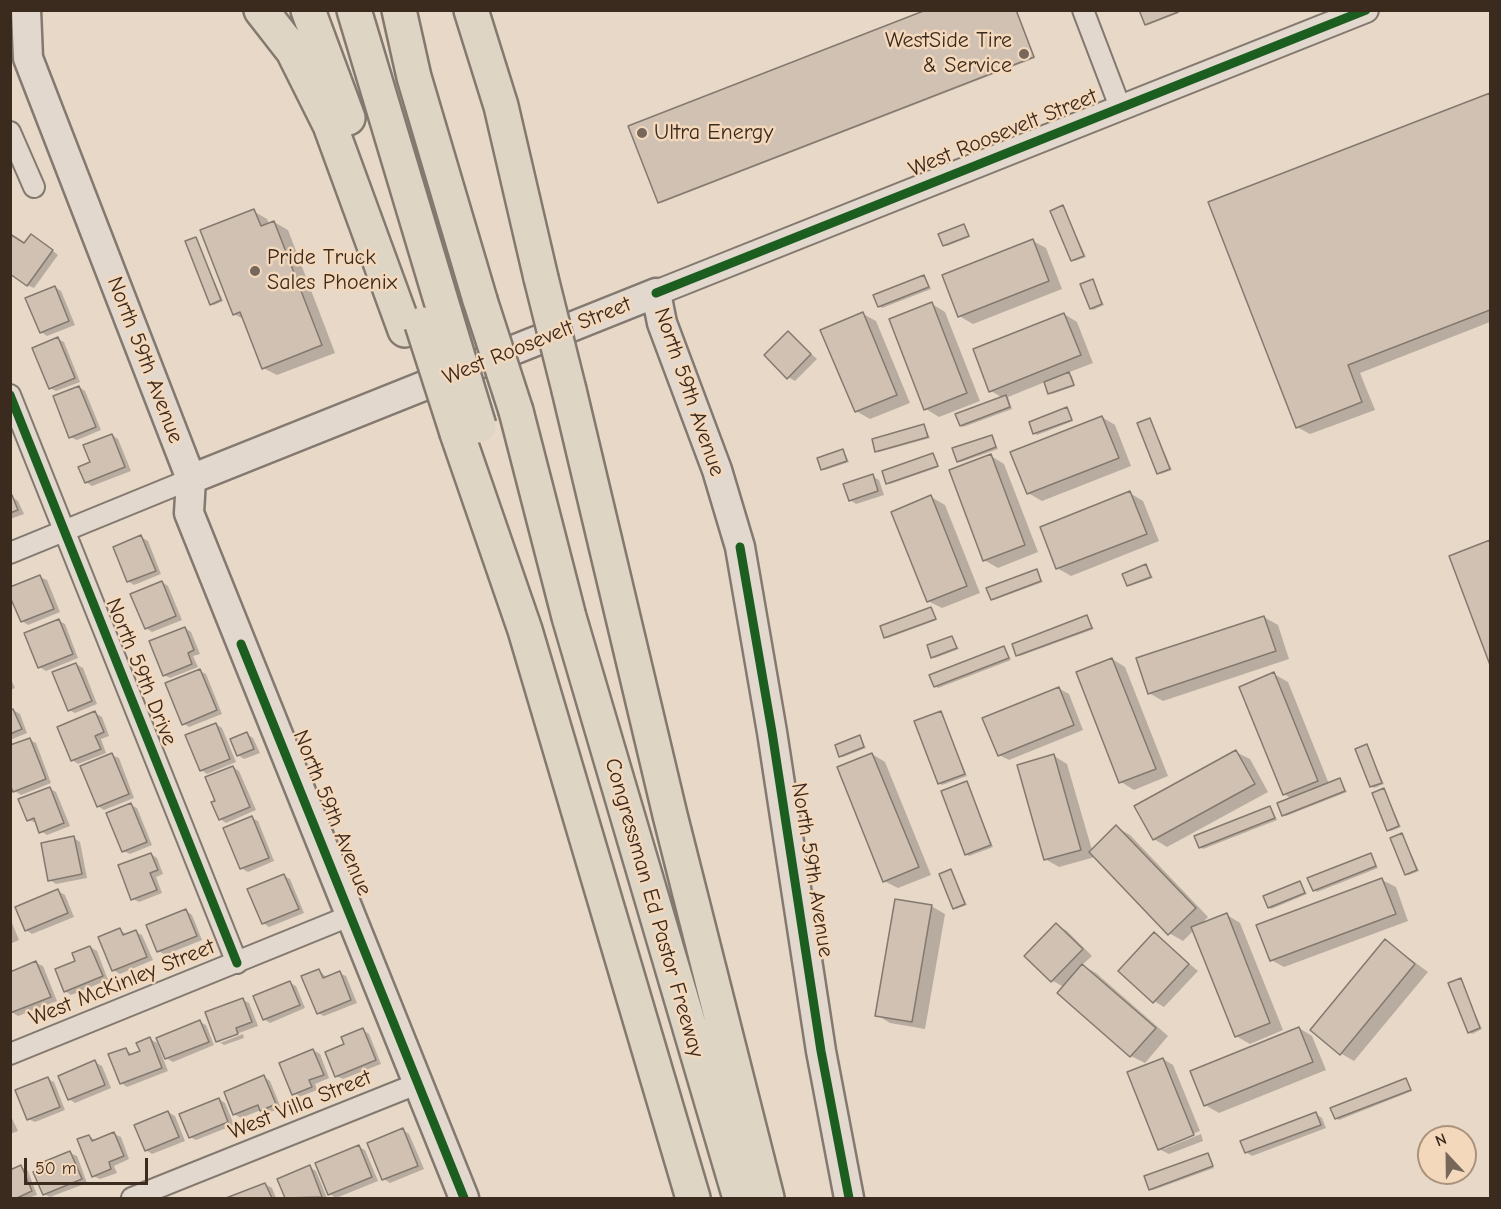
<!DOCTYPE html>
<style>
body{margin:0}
#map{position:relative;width:1501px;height:1209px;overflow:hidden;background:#e7d8c8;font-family:"Comic Neue",sans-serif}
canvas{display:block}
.frame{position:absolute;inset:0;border:12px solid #3b2a1e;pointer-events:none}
.north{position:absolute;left:1417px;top:1125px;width:60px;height:60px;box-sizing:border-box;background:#f4d8bb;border:2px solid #aa927c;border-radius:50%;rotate:338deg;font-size:16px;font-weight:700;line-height:24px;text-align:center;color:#3b2a1e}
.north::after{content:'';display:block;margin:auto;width:21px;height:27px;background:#77675a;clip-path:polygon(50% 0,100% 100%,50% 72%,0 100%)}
.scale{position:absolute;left:24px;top:1158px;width:124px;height:27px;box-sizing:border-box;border:3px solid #3b2a1e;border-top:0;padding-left:8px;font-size:18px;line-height:21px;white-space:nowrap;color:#3b2a1e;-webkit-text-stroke:4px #f4d8bb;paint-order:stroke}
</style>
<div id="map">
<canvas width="1501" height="1209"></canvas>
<div class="frame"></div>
<div class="north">N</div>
<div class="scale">50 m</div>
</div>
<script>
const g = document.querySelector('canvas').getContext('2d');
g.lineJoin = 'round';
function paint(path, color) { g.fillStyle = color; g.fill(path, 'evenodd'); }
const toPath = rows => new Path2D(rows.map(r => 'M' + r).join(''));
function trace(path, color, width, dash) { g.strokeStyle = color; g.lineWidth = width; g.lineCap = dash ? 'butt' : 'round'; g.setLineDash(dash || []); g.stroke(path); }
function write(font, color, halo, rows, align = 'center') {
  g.font = font + ' "Comic Neue",sans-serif'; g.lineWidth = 5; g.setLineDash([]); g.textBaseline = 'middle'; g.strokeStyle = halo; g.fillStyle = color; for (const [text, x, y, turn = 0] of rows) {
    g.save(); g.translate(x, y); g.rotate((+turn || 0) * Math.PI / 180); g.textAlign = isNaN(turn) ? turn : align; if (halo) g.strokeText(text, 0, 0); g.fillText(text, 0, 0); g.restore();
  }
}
const shadow = toPath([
 [930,10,1017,10,1035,58,661,203,659,202],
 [1141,10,1178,10,1179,13,1148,25],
 [1490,94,1490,322,1360,373,1375,410,1310,434,1297,427,1210,203],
 [1063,207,1086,257,1075,261,1072,260],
 [253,211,267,219,269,224,274,222,288,230,335,353,277,375,263,368,245,320,234,314],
 [964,226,970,237,947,246,944,245],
 [38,239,58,255,34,288,27,285,24,245],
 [196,239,223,301,214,305,211,304],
 [1033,241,1046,248,1062,289,973,324,959,316],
 [924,276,931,289,882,308,879,306],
 [1092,280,1104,305,1093,310,1091,308],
 [55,287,61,291,75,325,47,336,41,332],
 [932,304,945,312,980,401,939,417,926,409],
 [863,314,876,321,910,403,870,419,856,411],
 [1064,314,1077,322,1093,363,1067,373,1072,376,1075,386,1052,394,1045,382,1008,397,1012,409,963,427,961,425,1003,398,991,391],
 [788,333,817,359,795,381,788,377],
 [58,339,64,342,80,382,56,391,50,388],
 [79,387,85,391,101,430,77,440,70,437],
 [1067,409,1073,421,1037,435,1034,433],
 [1102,417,1115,425,1131,466,1042,501,1028,493],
 [1150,419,1172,470,1161,474,1158,472],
 [924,425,930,438,879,452,877,451],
 [112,435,118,439,131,471,92,486,86,482],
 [992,436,998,449,961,462,958,461],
 [843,450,849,462,825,470,822,469],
 [933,455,939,467,890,484,888,483],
 [991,456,1004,464,1038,552,998,568,984,560],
 [872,476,879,480,884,495,856,504,850,500],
 [1130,493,1143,501,1159,541,1071,576,1057,568],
 [12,497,18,501,24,514,10,519],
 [931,497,945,505,980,593,942,608,928,601],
 [141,537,148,541,161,574,134,585,128,581],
 [1490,542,1490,661,1451,557],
 [1146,566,1153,578,1130,586,1128,585],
 [1036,570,1043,582,994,600,992,599],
 [40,577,47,580,60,612,28,625,22,621],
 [162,582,168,586,182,620,152,632,146,628],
 [931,609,937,620,888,638,885,637],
 [1087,617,1094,629,1020,656,1017,655],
 [1264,617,1278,625,1289,659,1163,701,1149,693],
 [59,621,65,624,78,658,46,671,40,667,26,634],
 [185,628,191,632,200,654,193,656,198,667,170,678,164,675],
 [952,638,959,649,935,658,932,657],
 [1004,648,1011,660,938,688,935,686],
 [1112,659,1125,667,1168,776,1134,790,1121,782],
 [76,664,83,668,97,704,75,713,69,710],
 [200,671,206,674,222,714,189,727,183,723],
 [1274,674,1288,682,1329,784,1340,780,1347,792,1286,816,1283,815,1292,799,1284,794],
 [10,677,15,688,10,690],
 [1058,688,1069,694,1083,730,1009,760,999,755],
 [10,708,20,714,27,733,10,740],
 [940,712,967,776,942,785,939,783],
 [95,713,102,717,109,736,101,739,106,753,78,764,72,760],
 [216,724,222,728,236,762,207,774,201,770],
 [247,734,253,738,260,753,244,759,238,755],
 [860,737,866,748,843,757,841,756],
 [30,740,36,743,51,783,21,795,15,791],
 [1367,746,1384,784,1374,788,1371,786],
 [1236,752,1250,759,1268,792,1167,847,1154,839],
 [872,754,885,762,931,875,898,888,884,881],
 [112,755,119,758,134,798,104,810,98,806],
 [1054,756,1067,764,1092,850,1116,827,1130,835,1208,917,1199,926,1227,915,1240,923,1283,1030,1250,1044,1236,1036,1194,930,1183,941,1169,933,1095,857,1059,867,1045,859],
 [233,767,239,771,256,810,226,823,220,819,217,802],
 [967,783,993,847,969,856,966,854],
 [49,788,56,792,70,826,47,835,41,831,37,823,28,820],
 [1384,790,1401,827,1391,831,1388,830],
 [131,805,137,808,152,845,130,854,123,851],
 [1270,807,1277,820,1203,849,1200,847],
 [252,818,258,821,274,861,248,872,241,868],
 [1402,834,1419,871,1409,875,1406,874],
 [74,838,80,842,87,878,56,884,50,880],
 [151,854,157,858,163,874,156,877,162,893,139,902,133,899],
 [1371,855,1378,868,1317,892,1314,890],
 [951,871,967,905,956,909,954,908],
 [284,876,290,879,304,913,269,927,263,923],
 [1382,880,1396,887,1408,921,1284,967,1271,960],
 [1300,882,1307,894,1271,909,1269,907],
 [58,891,65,895,74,917,32,934,26,930],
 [931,906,945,914,925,1029,890,1023,877,1015],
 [186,911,192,915,202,940,165,955,159,951],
 [10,918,19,940,10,944],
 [1057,925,1067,931,1092,956,1082,965,1096,973,1168,1036,1145,1063,1131,1056,1064,987,1051,980],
 [120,930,127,935,136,932,142,935,153,960,120,974,113,970],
 [1154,934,1198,971,1164,1007,1154,1001],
 [1386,941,1428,972,1354,1061,1340,1053],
 [90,947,97,951,108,980,71,995,65,991,77,962],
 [36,963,43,966,57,1001,18,1016,10,1011],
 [319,970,327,978,339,973,346,976,357,1003,324,1016,318,1013],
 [1460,980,1482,1029,1472,1034,1469,1032],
 [290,983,296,986,305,1008,270,1023,264,1019],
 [243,1000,249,1003,258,1026,220,1040,220,1043,243,1034,244,1038,224,1045,218,1041,207,1013],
 [200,1022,206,1025,214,1045,173,1062,166,1058],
 [1299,1028,1312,1036,1326,1070,1219,1113,1205,1105],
 [363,1030,369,1034,381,1064,343,1079,336,1076,346,1045],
 [150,1039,157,1043,168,1071,127,1087,121,1083,125,1049,133,1055,141,1051],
 [313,1050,320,1054,329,1078,315,1084,317,1090,299,1097,293,1094],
 [1163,1059,1173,1065,1200,1131,1164,1146,1164,1149,1201,1134,1203,1141,1169,1154,1159,1149],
 [95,1062,102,1066,111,1088,75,1103,69,1099],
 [264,1077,270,1081,281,1108,268,1113,261,1110,241,1118,234,1114],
 [48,1079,54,1082,65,1110,35,1122,28,1119],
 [1406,1080,1412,1091,1339,1120,1336,1118],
 [219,1099,225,1103,234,1125,196,1140,190,1137],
 [168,1112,175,1116,185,1141,152,1154,146,1150],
 [10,1114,18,1131,10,1134],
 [1316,1114,1322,1118,1326,1128,1252,1156,1246,1152],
 [403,1130,409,1134,424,1169,390,1183,384,1179],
 [114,1134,121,1137,129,1159,114,1166,117,1173,100,1179,93,1176,89,1136,95,1140],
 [359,1147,365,1150,378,1181,336,1198,330,1194],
 [70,1153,77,1156,87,1183,50,1197,44,1194],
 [1207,1155,1214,1168,1153,1190,1150,1189],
 [21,1167,28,1171,37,1195,28,1198,10,1198,10,1171],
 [309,1167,316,1171,327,1198,286,1198,279,1180],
 [265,1184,272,1188,276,1198,230,1198]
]);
const building = toPath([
 [926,10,1016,10,1034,57,658,203,628,126,926,10],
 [1139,10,1177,10,1178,12,1145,25,1139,10],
 [1490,93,1490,310,1348,365,1362,402,1296,428,1208,202,1490,93],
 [1063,205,1084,256,1071,261,1050,211,1063,205],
 [254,209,261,226,274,221,322,345,262,369,240,312,233,315,200,230,254,209],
 [964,224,969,236,943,246,938,234,964,224],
 [10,234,24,243,31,234,53,250,27,286,10,274,10,234],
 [196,237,221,300,210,305,185,241,196,237],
 [1033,239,1049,281,958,317,942,275,1033,239],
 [924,275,929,287,878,307,873,295,924,275],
 [1093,279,1102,304,1090,309,1080,284,1093,279],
 [55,286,69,321,40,333,25,298,55,286],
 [932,302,967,393,924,410,889,319,932,302],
 [863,312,897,395,855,412,820,330,863,312],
 [1064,313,1081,355,989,392,973,349,1064,313],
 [788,331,811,354,787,379,764,355,788,331],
 [58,337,75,378,49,389,32,348,58,337],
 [1069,372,1074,385,1048,394,1044,382,1069,372],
 [79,386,96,427,69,438,53,396,79,386],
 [1006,395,1010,407,960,426,955,414,1006,395],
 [1067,407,1072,420,1033,434,1029,422,1067,407],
 [1102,416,1119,458,1027,494,1010,452,1102,416],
 [1150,418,1170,469,1157,474,1137,423,1150,418],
 [924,424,928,437,875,452,872,439,924,424],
 [112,434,125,467,85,483,78,467,90,462,83,445,112,434],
 [992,435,996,447,957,462,952,448,992,435],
 [843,449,847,461,821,470,817,458,843,449],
 [933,453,938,466,886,484,882,471,933,453],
 [991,454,1025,545,983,561,949,470,991,454],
 [873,474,878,491,849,501,843,484,873,474],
 [1130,491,1147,534,1056,569,1040,527,1130,491],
 [12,495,18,510,10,513,10,496,12,495],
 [931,495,967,586,927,602,891,512,931,495],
 [141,535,156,571,127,582,113,547,141,535],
 [1490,540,1490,665,1449,556,1490,540],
 [1146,564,1151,577,1127,586,1122,574,1146,564],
 [1037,569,1041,581,991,600,986,588,1037,569],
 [40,575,54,609,21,622,10,597,10,587,40,575],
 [162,581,176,616,145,629,130,594,162,581],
 [931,607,936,619,884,638,880,626,931,607],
 [1087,615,1092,628,1016,656,1012,644,1087,615],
 [1264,616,1276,651,1148,694,1136,658,1264,616],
 [59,619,73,654,38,668,24,633,59,619],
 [185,627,194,650,188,653,192,664,163,676,149,641,185,627],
 [952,636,957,648,931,658,927,645,952,636],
 [1004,646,1009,658,934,687,929,675,1004,646],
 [1112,658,1156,769,1119,783,1076,672,1112,658],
 [76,663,92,701,68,711,52,672,76,663],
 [200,669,217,710,182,725,165,683,200,669],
 [1274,672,1318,781,1283,795,1239,687,1274,672],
 [1059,687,1074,725,998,756,982,718,1059,687],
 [13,709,22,729,10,734,10,710,13,709],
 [95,711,104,732,95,736,101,749,71,761,57,727,95,711],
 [941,711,965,774,938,784,914,721,941,711],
 [216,723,230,759,200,771,185,735,216,723],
 [247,732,254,749,237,756,230,739,247,732],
 [860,735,864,747,839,757,835,745,860,735],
 [30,738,46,779,13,792,10,785,10,745,30,738],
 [1367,744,1382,783,1370,787,1355,749,1367,744],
 [1236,750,1255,784,1153,840,1134,806,1236,750],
 [112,753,129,794,97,807,80,766,112,753],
 [872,753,919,867,883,882,837,767,872,753],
 [1054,754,1081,850,1044,860,1017,765,1054,754],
 [233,766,250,807,219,820,211,802,215,801,205,777,233,766],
 [1340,778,1345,791,1282,816,1277,803,1340,778],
 [967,781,991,845,965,855,941,791,967,781],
 [50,787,64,823,39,833,34,818,27,821,18,799,50,787],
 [1384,788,1399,826,1387,831,1372,793,1384,788],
 [131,803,147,842,122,852,106,813,131,803],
 [1270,806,1275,818,1199,848,1194,836,1270,806],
 [252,816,269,858,240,869,223,828,252,816],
 [1116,825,1196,908,1168,935,1089,852,1116,825],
 [1402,833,1417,870,1405,875,1390,838,1402,833],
 [74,836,82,874,48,881,41,843,74,836],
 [151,853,158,870,150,873,157,890,131,900,118,865,151,853],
 [1371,853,1376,866,1313,891,1307,878,1371,853],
 [951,869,965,904,953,909,939,874,951,869],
 [284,874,299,909,262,924,247,889,284,874],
 [1382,878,1396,914,1270,961,1256,925,1382,878],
 [1300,881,1305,893,1268,908,1263,896,1300,881],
 [58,889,68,913,25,931,15,907,58,889],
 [895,899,932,905,912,1022,875,1016,895,899],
 [186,909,197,936,157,952,146,925,186,909],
 [1227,913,1270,1023,1235,1037,1191,927,1227,913],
 [1056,923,1083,949,1051,982,1024,956,1056,923],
 [120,928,123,935,136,930,147,957,112,971,98,937,120,928],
 [1154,932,1189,964,1153,1003,1118,971,1154,932],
 [1385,939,1415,964,1340,1055,1310,1030,1385,939],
 [90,946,103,976,64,992,55,969,75,961,72,953,90,946],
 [36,961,51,997,10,1013,10,972,36,961],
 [1082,964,1156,1028,1130,1057,1057,993,1082,964],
 [319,969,323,978,340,971,351,1000,317,1014,301,976,319,969],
 [1461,978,1480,1028,1468,1033,1448,983,1461,978],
 [290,981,300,1005,263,1020,253,996,290,981],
 [243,998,252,1022,236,1028,238,1034,216,1042,205,1012,243,998],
 [200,1020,209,1042,165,1059,156,1038,200,1020],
 [1299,1027,1313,1062,1204,1106,1190,1071,1299,1027],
 [363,1028,376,1060,335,1077,325,1052,344,1044,341,1037,363,1028],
 [150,1037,162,1068,120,1084,108,1054,126,1048,129,1055,140,1051,136,1043,150,1037],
 [313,1049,324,1075,309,1080,312,1087,292,1095,279,1063,313,1049],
 [1163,1058,1194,1135,1158,1150,1127,1072,1163,1058],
 [95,1060,105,1085,68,1100,58,1076,95,1060],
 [264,1075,276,1104,260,1111,258,1105,233,1115,224,1092,264,1075],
 [48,1077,60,1107,27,1120,15,1090,48,1077],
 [1406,1078,1411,1090,1335,1119,1330,1108,1406,1078],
 [219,1098,228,1122,189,1138,179,1114,219,1098],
 [168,1111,179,1137,145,1151,134,1125,168,1111],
 [1316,1112,1321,1125,1245,1153,1240,1141,1316,1112],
 [403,1128,418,1166,382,1180,367,1143,403,1128],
 [114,1132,124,1156,109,1162,111,1169,92,1177,77,1139,89,1135,92,1141,114,1132],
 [359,1145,372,1177,328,1195,315,1163,359,1145],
 [70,1151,82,1179,43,1195,33,1172,45,1167,43,1162,70,1151],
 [1208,1153,1213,1166,1149,1190,1144,1176,1208,1153],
 [21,1165,32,1191,17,1198,10,1198,10,1170,21,1165],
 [310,1165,322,1197,285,1198,277,1179,310,1165],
 [265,1183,272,1198,226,1198,265,1183]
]);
const minor = toPath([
 [1083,10,1120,107],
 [10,132,34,187],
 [10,395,237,963],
 [10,553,191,479],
 [10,1054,352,915],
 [132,1198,419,1083]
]);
const tertiary = toPath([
 [656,293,1366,10]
]);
const secondary = toPath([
 [26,10,28,58,191,479,189,513,464,1198],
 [191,479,656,293,662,323,717,470,740,547,772,732,821,1051,849,1198]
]);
const motorway = toPath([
 [261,10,293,51,330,125,405,330],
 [308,10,348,118],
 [354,10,445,314],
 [399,10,414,77,480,300],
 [471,10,501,106,541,278],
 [569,390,670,815,767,1198],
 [516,411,569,617,740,1198],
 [457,433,525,630,693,1198]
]);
const motorwayBridge = toPath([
 [541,278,569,390],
 [480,300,516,411],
 [445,314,479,426],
 [422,324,457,433]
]);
const cycleway = toPath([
 [656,293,1366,10],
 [10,395,237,963],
 [740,547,772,732,821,1051,849,1198],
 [241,644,464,1198]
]);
const markers = [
 [1024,54,6,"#77675a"],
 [642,133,6,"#77675a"],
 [255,271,6,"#77675a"]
];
const poiNames = [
 ["WestSide Tire",1012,41,"right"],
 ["& Service",1012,66,"right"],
 ["Ultra Energy",654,133],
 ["Pride Truck",267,258],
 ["Sales Phoenix",267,283]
];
const streetNames = [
 ["West Roosevelt Street",1003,133,-22],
 ["West Roosevelt Street",537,341,-22],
 ["North 59th Avenue",145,360,69],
 ["North 59th Avenue",689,392,71],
 ["North 59th Drive",141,672,68],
 ["North 59th Avenue",332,813,68],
 ["North 59th Avenue",812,870,81],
 ["Congressman Ed Pastor Freeway",654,908,74],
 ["West McKinley Street",122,983,-22],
 ["West Villa Street",300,1105,-22]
];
paint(shadow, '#0003');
paint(building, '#d0c1b3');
trace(building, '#83796f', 1.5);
trace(minor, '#83796f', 24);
trace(tertiary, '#83796f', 28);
trace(secondary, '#83796f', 33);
trace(motorway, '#83796f', 38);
trace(minor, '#e2d8cd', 20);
trace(tertiary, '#e2d8cd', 24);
trace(secondary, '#e2d8cd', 28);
trace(motorway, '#dfd5c5', 33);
trace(motorwayBridge, '#83796f', 38, []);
trace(motorwayBridge, '#dfd5c5', 33);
trace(cycleway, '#1b5e20', 9);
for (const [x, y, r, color] of markers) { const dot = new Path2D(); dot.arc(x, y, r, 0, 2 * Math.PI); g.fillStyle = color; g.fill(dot); trace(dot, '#f4d8bb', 2); }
write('22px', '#3b2a1e', '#f4d8bb', poiNames, 'left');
write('22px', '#3b2a1e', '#f4d8bb', streetNames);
</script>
